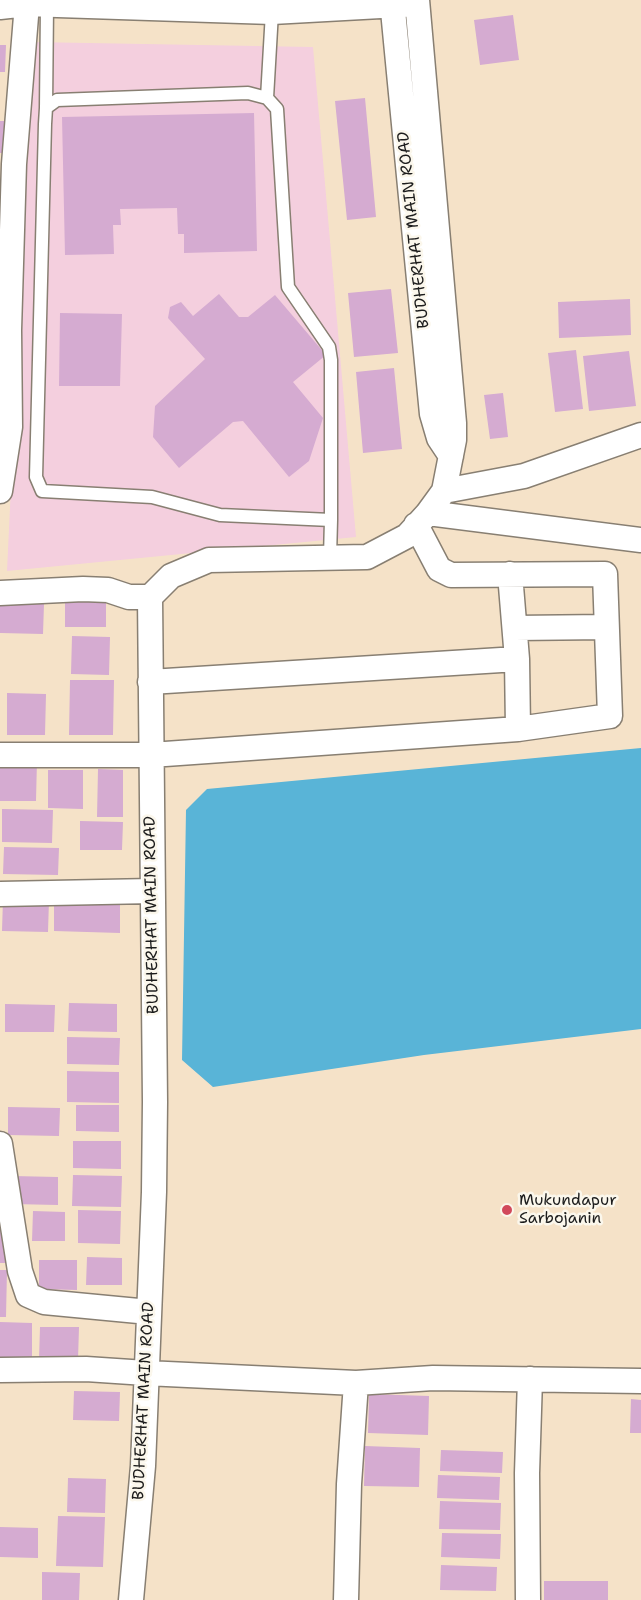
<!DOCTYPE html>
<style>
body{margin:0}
canvas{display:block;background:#f5e2c8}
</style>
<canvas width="641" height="1600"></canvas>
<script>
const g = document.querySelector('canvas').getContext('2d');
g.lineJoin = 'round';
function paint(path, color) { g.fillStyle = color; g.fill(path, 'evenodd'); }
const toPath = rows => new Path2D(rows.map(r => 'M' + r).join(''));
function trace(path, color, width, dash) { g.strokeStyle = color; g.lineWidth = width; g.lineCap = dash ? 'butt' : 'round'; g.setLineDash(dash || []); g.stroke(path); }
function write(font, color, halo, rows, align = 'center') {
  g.font = font + ' "Shantell Sans",sans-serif'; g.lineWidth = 5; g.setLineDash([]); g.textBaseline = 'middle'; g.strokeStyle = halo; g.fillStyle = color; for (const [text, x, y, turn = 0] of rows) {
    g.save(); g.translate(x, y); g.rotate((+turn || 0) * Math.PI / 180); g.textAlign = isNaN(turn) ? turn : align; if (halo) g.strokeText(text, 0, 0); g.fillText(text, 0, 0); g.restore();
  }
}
const built = toPath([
 [32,42,313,47,356,537,7,571]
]);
const water = toPath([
 [641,748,641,1029,424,1055,213,1087,182,1060,186,810,207,789]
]);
const building = toPath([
 [513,15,519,60,480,65,474,20],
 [0,45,6,45,5,72,0,72],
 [365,98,376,217,347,220,335,101],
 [254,113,257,251,184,253,184,234,178,234,177,208,120,209,121,225,113,225,114,254,65,255,62,117],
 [0,121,5,121,5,153,0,153],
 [391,289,398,353,354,357,348,293],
 [219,294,239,317,248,317,275,295,326,355,293,382,323,418,309,461,289,477,243,421,233,422,179,468,153,437,155,406,205,359,168,318,170,307,181,302,193,316],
 [630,299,631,335,559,338,558,302],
 [60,313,122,314,120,386,59,386],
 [576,350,583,409,555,412,548,353],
 [629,351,636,406,589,411,583,356],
 [394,368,402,449,363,453,356,372],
 [503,393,508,437,490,439,484,395],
 [65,600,106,601,106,627,65,627],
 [0,604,44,604,43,634,0,633],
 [72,636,110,637,109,675,71,674],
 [70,680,114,680,113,735,69,735],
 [7,693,46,694,45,735,7,735],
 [0,760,37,760,36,801,0,801],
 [98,769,123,770,123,817,97,817],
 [48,770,83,770,83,809,48,808],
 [2,809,53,810,52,843,2,842],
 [80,821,123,822,122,850,80,850],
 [4,847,59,848,58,875,3,874],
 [3,899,49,900,48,932,2,931],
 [54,899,120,900,120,933,54,931],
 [69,1003,117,1004,117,1032,68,1031],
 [5,1004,55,1005,54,1032,5,1032],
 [67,1037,120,1038,119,1065,67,1064],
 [67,1071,119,1072,119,1103,67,1102],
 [76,1105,119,1105,119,1132,76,1131],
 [8,1107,60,1108,59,1136,8,1135],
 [73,1141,121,1141,121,1169,73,1168],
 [73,1175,122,1176,121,1207,72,1206],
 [12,1176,58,1177,58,1205,12,1204],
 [78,1210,121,1211,120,1244,78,1243],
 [33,1211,65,1212,65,1241,32,1241],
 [0,1231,6,1232,6,1263,0,1263],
 [87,1257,122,1258,122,1285,86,1285],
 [39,1260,77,1260,77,1290,39,1289],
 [0,1270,7,1270,6,1317,0,1317],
 [0,1322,32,1323,32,1361,0,1361],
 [40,1327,79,1327,78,1360,39,1360],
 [74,1391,120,1392,119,1421,73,1420],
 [369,1394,429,1396,428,1435,368,1433],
 [631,1399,641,1400,641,1433,630,1433],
 [365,1446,420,1448,419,1487,364,1486],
 [441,1450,503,1452,502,1473,440,1471],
 [438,1475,500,1477,499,1500,437,1498],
 [68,1478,106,1479,105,1513,67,1512],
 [440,1501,501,1503,500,1530,439,1529],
 [58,1516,105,1517,103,1567,56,1566],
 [0,1527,38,1528,38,1558,0,1557],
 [442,1533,501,1534,500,1559,441,1557],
 [441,1565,497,1567,496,1591,440,1590],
 [42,1572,80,1573,79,1600,42,1600],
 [544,1581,608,1581,608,1600,544,1600]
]);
const service = toPath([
 [267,98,272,12],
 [46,108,47,5],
 [330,557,331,520,331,360,329,347,288,287,277,109,267,98,248,93,57,100,46,108,45,124,36,477,42,491,152,497,220,515,331,520]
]);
const minor = toPath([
 [392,0,432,414,439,438,451,456],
 [0,7,27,4],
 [0,491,10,427,9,330,14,164,27,4,272,12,417,4],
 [444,491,524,476,641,435],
 [428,513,641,540],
 [510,574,517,659,518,729],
 [0,593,83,589,108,590,129,597,150,597],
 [515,628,606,627],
 [150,682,517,659],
 [0,755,151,755,518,729,610,716,605,574,451,575,439,569,416,525],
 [0,894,152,891],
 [0,1144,20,1271,28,1295,44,1302,149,1312],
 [0,1370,86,1369,146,1373,356,1383,433,1378,641,1381],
 [131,1600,143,1466,154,1192,155,1102,150,597,171,576,209,560,367,557,407,536,428,513,444,491,454,440,454,423,417,0],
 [346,1600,349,1484,356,1383],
 [528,1600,527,1473,530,1379]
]);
const markers = [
 [507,1210,6,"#d1495b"]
];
const streetNames = [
 ["BUDHERHAT MAIN ROAD",414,230,-96],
 ["BUDHERHAT MAIN ROAD",152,915,-91],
 ["BUDHERHAT MAIN ROAD",144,1401,-87]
];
const poiNames = [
 ["Mukundapur",519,1201],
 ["Sarbojanin",519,1219]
];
paint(built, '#f4cfde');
paint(water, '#59b4d7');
paint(building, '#d5abd1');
trace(service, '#887f72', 15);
trace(minor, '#887f72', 27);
trace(service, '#fff', 12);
trace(minor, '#fff', 24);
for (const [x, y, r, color] of markers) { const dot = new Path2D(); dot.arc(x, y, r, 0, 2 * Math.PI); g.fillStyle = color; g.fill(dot); trace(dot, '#fbf7ec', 2); }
write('16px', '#1c1c1c', '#fbf7ec', streetNames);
write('16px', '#1c1c1c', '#fbf7ec', poiNames, 'left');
</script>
